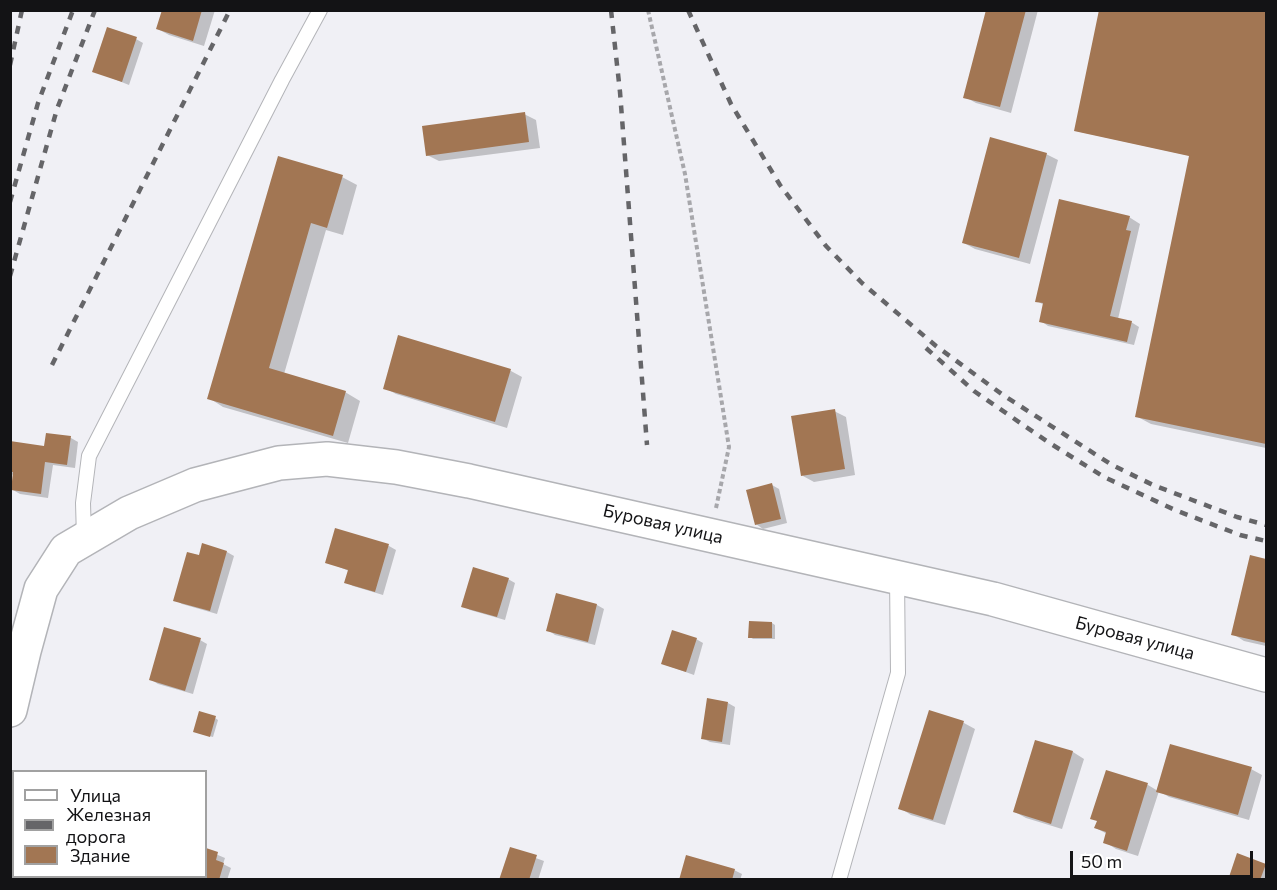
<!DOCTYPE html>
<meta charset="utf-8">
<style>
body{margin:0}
#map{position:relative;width:1277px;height:890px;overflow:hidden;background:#f0f0f5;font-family:Commissioner,sans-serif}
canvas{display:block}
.frame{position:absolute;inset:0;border:12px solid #131315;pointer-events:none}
.legend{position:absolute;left:12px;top:770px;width:195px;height:108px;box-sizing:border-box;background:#fff;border:2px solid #a1a1a1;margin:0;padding:8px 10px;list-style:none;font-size:18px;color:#131315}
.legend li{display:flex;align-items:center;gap:12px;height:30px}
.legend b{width:30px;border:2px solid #a1a1a1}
.scale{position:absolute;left:1070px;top:851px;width:183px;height:27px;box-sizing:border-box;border:3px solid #131315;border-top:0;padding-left:8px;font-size:18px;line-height:21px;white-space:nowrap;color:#131315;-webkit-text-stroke:4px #fff;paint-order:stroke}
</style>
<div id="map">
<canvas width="1277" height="890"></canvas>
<div class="frame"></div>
<ul class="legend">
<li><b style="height:8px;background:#fff"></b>Улица</li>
<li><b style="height:8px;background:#656568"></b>Железная дорога</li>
<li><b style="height:16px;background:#a27653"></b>Здание</li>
</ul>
<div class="scale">50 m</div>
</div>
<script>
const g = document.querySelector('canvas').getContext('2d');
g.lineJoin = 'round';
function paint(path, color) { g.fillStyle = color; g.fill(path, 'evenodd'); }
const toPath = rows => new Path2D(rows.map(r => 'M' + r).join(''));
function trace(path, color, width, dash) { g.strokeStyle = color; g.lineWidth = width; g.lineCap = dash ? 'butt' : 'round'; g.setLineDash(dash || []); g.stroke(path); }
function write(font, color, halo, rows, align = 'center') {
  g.font = font + ' Commissioner,sans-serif'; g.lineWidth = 6; g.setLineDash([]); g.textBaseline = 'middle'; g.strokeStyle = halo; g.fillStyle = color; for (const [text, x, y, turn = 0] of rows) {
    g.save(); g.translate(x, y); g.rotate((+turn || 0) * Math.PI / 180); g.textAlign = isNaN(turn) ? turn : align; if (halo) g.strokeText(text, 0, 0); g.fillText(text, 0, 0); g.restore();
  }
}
const shadow = toPath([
 [164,10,215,10,204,46,169,35,158,29],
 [988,10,1038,10,1011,113,976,103,965,97],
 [1101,10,1266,10,1266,448,1151,424,1136,416,1191,156,1076,131],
 [136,39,143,43,129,85,94,71],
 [524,114,536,120,540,148,439,161,427,155],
 [1046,154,1058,160,1030,264,975,249,964,243],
 [279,158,342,177,357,185,343,235,326,230,284,374,345,392,360,401,348,443,223,407,209,398],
 [1129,217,1140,224,1118,319,1131,322,1139,327,1134,345,1048,326,1041,321,1044,305,1037,301],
 [399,337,511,371,522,377,507,428,396,394,385,388],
 [834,411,846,417,855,475,814,482,803,476],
 [47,435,71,438,78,442,75,468,53,465,48,498,20,494,13,490,14,475,10,474,10,443,45,447],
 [772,485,779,489,787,523,763,529,756,524],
 [336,530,389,546,396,550,383,595,353,586,346,582,349,571,327,562],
 [203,545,227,552,234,556,217,614,182,604,175,600,200,557],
 [1251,557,1266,560,1266,646,1244,641,1233,634],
 [508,579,515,583,505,620,470,610,463,606],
 [557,595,597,605,604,609,595,645,555,635,548,630],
 [772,623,775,625,775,639,753,639,750,637],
 [696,639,703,643,694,675,663,664],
 [200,640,207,644,193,694,158,684,150,679],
 [728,703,735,707,730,745,710,742,702,738],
 [930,712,964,723,975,729,945,825,911,815,900,808],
 [215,718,218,720,213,737,198,733],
 [1036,741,1073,752,1084,759,1062,829,1026,818,1015,812],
 [1251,769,1262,775,1249,820,1169,797,1159,791,1138,856,1116,849,1105,842,1107,834,1096,828,1107,772,1148,785,1158,791],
 [511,849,544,861,538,880,501,880],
 [206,850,225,858,223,864,231,868,227,880,194,880,195,878,190,876,206,876],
 [1238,855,1266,866,1266,880,1229,880],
 [734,870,742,874,740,880,681,880]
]);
const building = toPath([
 [162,10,202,10,193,41,156,29],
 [986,10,1026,10,1000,107,963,98],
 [1099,10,1266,10,1266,444,1135,417,1189,156,1074,131],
 [107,27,137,37,122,82,92,72],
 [525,112,529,142,426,156,422,126],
 [990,137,1047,153,1019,258,962,243],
 [278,156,343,175,327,228,311,223,269,368,346,391,333,436,207,399],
 [1059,199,1130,216,1126,230,1131,231,1110,316,1132,321,1127,342,1039,322,1043,303,1035,302],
 [398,335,511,369,495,422,383,389],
 [835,409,845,469,801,476,791,416],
 [46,433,71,436,67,465,45,462,41,494,11,490,13,472,10,472,10,441,44,446],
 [772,483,781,519,755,525,746,490],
 [335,528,389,544,375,592,344,583,348,570,325,563],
 [202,543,227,551,210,611,173,601,187,552,199,555],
 [1250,555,1266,559,1266,643,1231,635],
 [473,567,509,578,497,617,461,607],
 [556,593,597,604,588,642,546,631],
 [749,621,772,622,772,638,748,638],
 [164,627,201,638,185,691,149,680],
 [672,630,697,638,686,672,661,664],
 [707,698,728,702,722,742,701,739],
 [929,710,964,721,933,820,898,809],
 [199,711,216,716,210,737,193,732],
 [1035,740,1073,751,1051,824,1013,812],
 [1170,744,1252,767,1238,815,1156,792],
 [1106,770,1148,783,1127,851,1103,843,1106,832,1094,828,1097,821,1090,819],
 [510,847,537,855,529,880,499,880],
 [206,848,218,852,216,860,224,863,219,880,193,880,194,876,206,876],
 [1237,853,1266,864,1260,880,1228,880],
 [686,855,735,869,732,880,679,880]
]);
const path = toPath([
 [648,10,685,174,729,447,716,508]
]);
const service = toPath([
 [84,537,83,503,89,456,282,80,320,10],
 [839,880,898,673,897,577]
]);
const tertiary = toPath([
 [10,710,24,651,41,589,66,550,129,513,195,485,279,463,327,459,396,467,469,481,993,599,1266,675]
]);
const rail = toPath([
 [611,10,620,92,647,445],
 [688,10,731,104,780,185,826,246,862,283,936,346,1003,395,1112,465,1153,485,1237,517,1266,525],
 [10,65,22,10],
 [10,202,38,103,73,10],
 [10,276,57,109,95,10],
 [926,348,974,391,1048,442,1104,477,1175,510,1240,535,1266,541],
 [52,365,230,10]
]);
const streetNames = [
 ["Буровая улица",663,524,13],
 ["Буровая улица",1135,638,15]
];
paint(shadow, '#0003');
paint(building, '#a27653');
trace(service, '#b3b4b8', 16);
trace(tertiary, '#b3b4b8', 36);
trace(path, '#a7a7ab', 4, [4.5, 3]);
trace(service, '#fff', 14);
trace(tertiary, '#fff', 33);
trace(rail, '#656568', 4.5, [8, 8]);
write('18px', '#131315', '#fff', streetNames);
</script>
